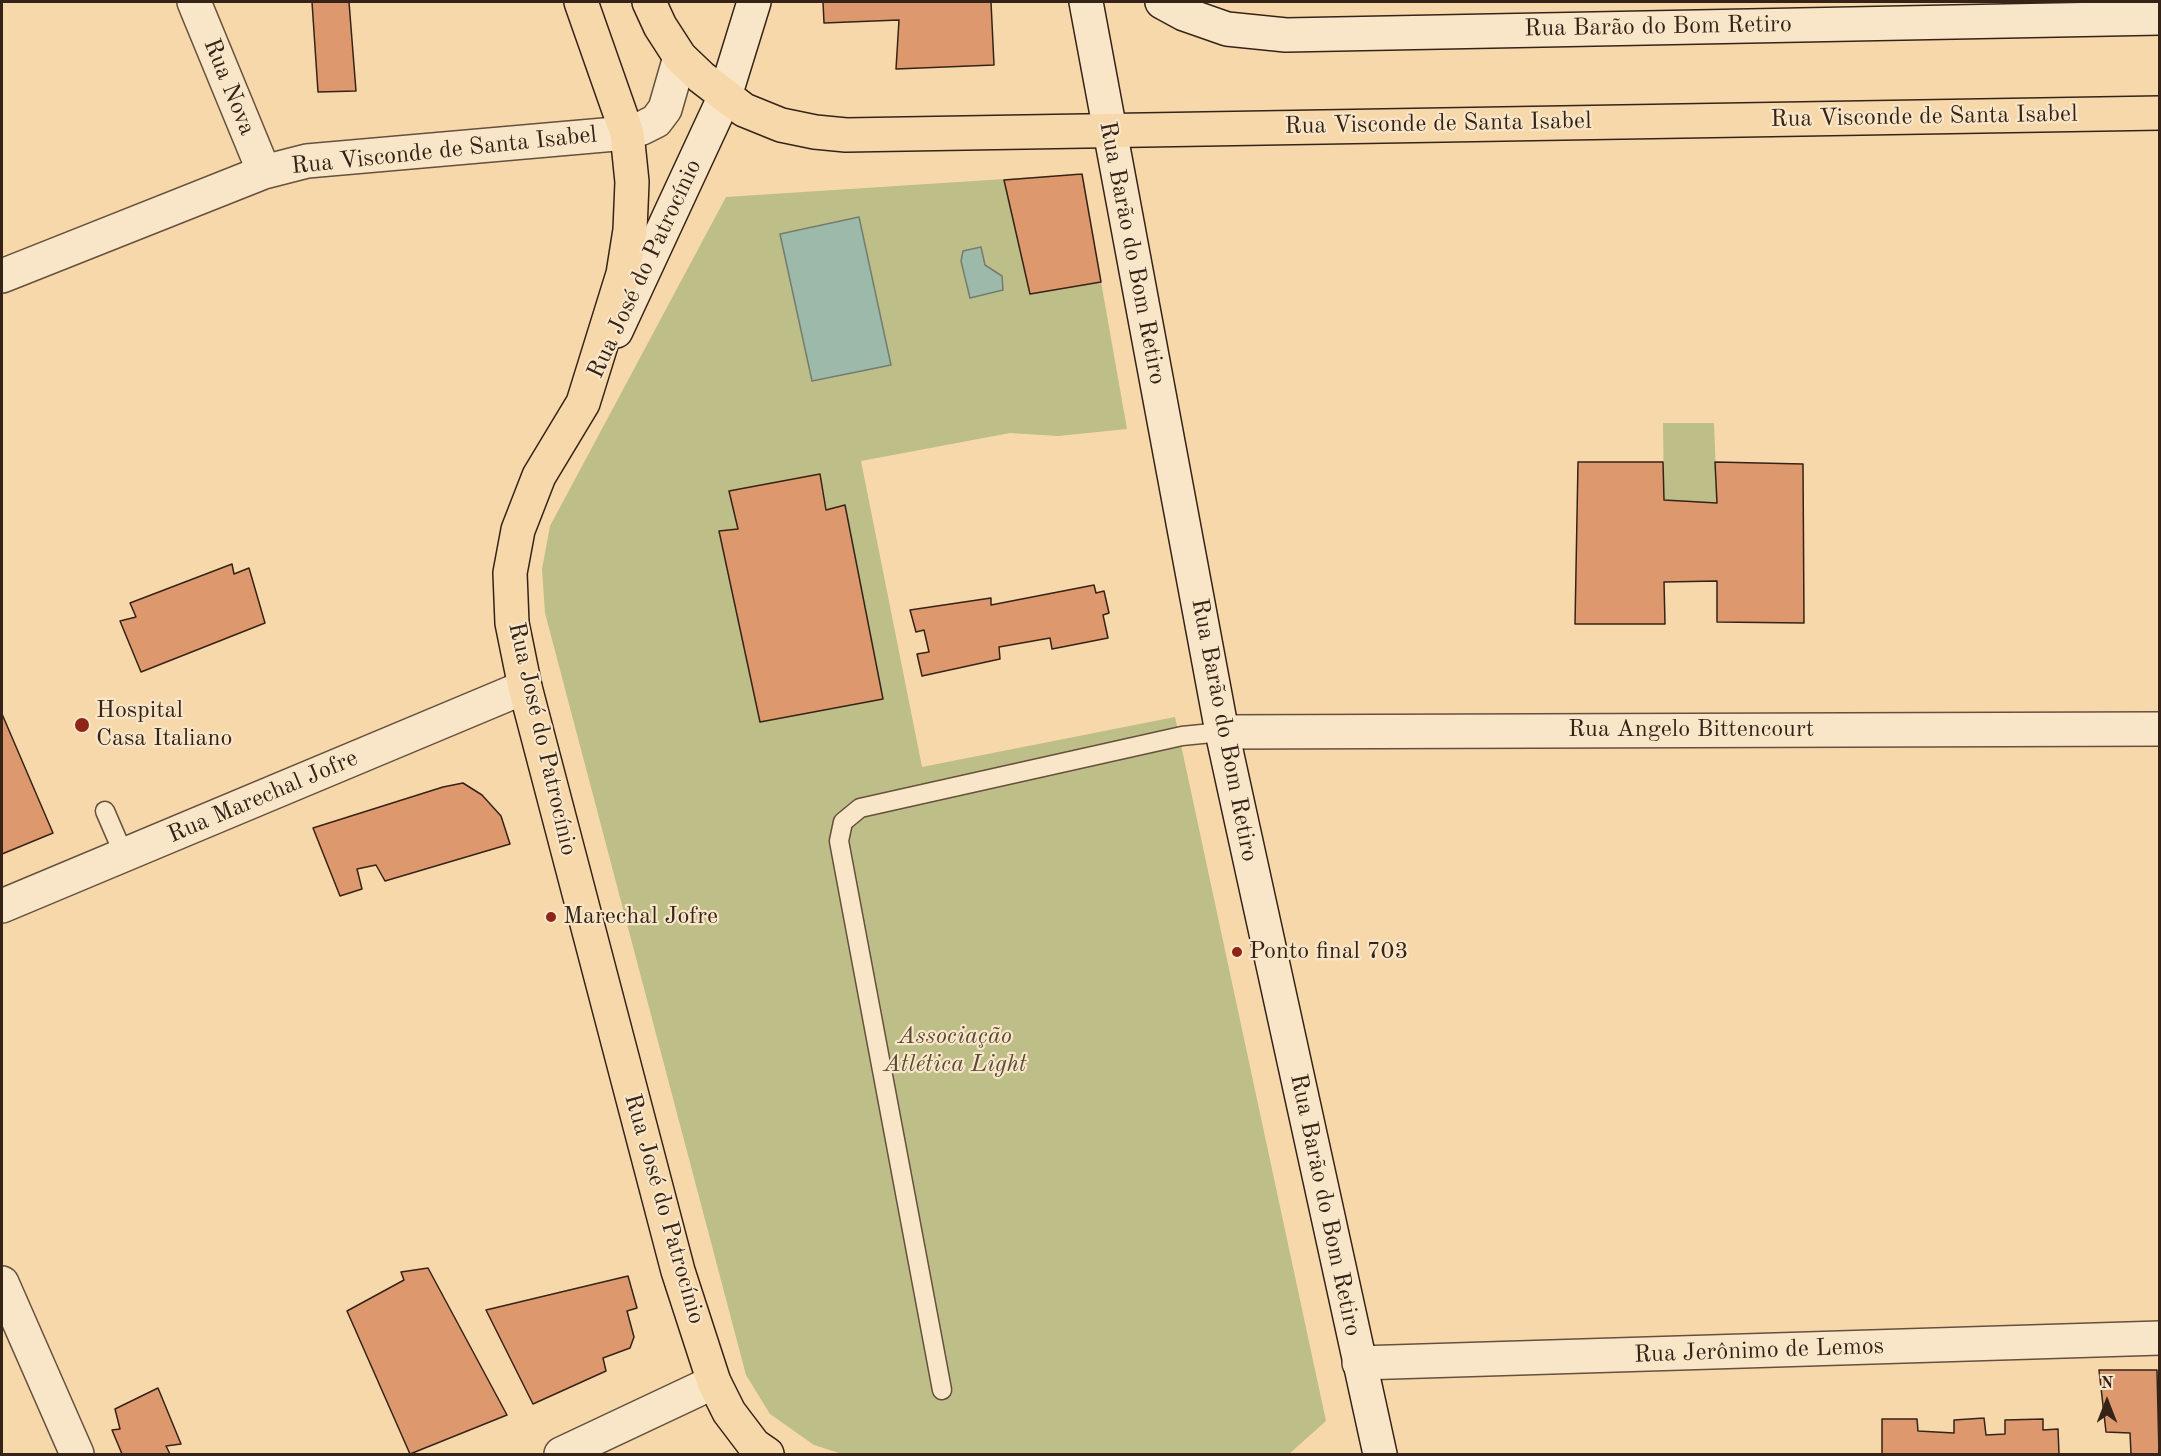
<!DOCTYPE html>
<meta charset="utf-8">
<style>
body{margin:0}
#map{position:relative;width:2161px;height:1456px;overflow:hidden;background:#f6d8ab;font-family:"Old Standard TT",serif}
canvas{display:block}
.frame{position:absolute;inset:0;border:3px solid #352318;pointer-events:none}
.north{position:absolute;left:2077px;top:1372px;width:60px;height:60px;-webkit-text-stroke:4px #f9e6c8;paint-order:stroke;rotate:0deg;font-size:16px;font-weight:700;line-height:24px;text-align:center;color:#352318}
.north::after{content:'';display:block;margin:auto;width:21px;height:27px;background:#352318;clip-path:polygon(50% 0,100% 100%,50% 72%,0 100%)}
</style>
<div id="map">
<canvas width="2161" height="1456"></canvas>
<div class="frame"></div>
<div class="north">N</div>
</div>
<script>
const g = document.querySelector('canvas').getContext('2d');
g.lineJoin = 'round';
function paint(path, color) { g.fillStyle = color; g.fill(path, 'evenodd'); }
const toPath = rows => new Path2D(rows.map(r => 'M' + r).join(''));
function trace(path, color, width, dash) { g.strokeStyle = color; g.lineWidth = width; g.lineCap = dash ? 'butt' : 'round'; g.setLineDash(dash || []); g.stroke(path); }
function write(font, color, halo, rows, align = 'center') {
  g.font = font + ' "Old Standard TT",serif'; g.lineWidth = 4.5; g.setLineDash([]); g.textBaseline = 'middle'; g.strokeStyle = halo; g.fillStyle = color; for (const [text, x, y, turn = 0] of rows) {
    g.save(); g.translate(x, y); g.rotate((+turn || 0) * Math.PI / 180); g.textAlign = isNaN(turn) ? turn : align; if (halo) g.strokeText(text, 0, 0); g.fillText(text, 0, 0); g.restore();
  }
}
const green = toPath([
 [1082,174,1127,429,1058,436,1010,433,861,461,922,767,1175,717,1326,1421,1289,1454,842,1454,814,1445,770,1414,746,1375,545,613,542,569,550,526,726,197],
 [1663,423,1714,423,1717,503,1664,500]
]);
const water = toPath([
 [859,217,891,365,812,381,780,234,859,217],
 [981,247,985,265,1002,276,1003,290,970,298,961,261,963,251,981,247]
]);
const building = toPath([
 [312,2,349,2,356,91,318,92,312,2],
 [823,2,991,2,994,65,896,69,899,20,824,23,823,2],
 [1082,174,1101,282,1030,294,1004,180,1082,174],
 [1578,462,1663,462,1664,500,1717,503,1715,462,1803,464,1804,623,1717,622,1717,581,1664,582,1665,624,1575,624,1578,462],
 [820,474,826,510,845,505,883,699,760,722,719,531,738,529,729,491,820,474],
 [232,564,234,574,249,568,265,623,141,672,120,621,136,617,130,603,232,564],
 [1094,585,1096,593,1104,591,1109,613,1103,615,1108,638,1052,649,1050,638,999,647,1000,659,922,676,917,654,929,652,924,630,916,632,910,610,991,598,991,605,1094,585],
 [2,714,53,833,2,854,2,714],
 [463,783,482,795,501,816,510,844,385,881,376,865,357,869,362,889,340,896,313,828,443,787,463,783],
 [428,1268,507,1415,410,1454,347,1311,404,1280,401,1272,428,1268],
 [628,1276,637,1308,627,1311,634,1337,630,1348,603,1358,606,1371,533,1404,486,1310,628,1276],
 [2099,1370,2157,1370,2159,1454,2131,1454,2130,1433,2106,1432,2099,1370],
 [158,1388,181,1444,166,1446,170,1454,122,1454,112,1430,120,1429,115,1409,158,1388],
 [1984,1418,1986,1435,2005,1434,2005,1420,2043,1419,2043,1430,2058,1429,2059,1454,1882,1454,1882,1419,1917,1419,1918,1431,1954,1433,1954,1420,1984,1418]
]);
const service = toPath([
 [105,811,124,855],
 [942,1390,839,841,843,822,860,808,1182,736,1222,732]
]);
const minor = toPath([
 [194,2,264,172],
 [2,276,264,172,307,161,627,133,642,128,656,121,665,109,680,57],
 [1222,732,2160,729],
 [2,906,525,687],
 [2,1283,77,1454],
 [1359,1363,2160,1338],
 [561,1454,714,1382]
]);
const secondary = toPath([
 [1086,2,1222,732,1380,1454],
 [1162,2,1184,14,1227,29,1286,35,2160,18],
 [616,331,725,96,754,2]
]);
const primary = toPath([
 [581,2,627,133,632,182,630,230,623,274,583,403,539,476,518,530,510,573,512,623,525,687,678,1271,714,1382,729,1412,754,1445,767,1454],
 [649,2,660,26,680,57,701,77,744,110,781,125,815,132,846,135,2160,113]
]);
const markers = [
 [82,725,8,"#8f2418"],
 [551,917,6,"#8f2418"],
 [1237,952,6,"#8f2418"]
];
const streetNames = [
 ["Rua Barão do Bom Retiro",1658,27,-1],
 ["Rua Nova",229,87,68],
 ["Rua Visconde de Santa Isabel",1924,117,-1],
 ["Rua Visconde de Santa Isabel",1438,124,-1],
 ["Rua Visconde de Santa Isabel",444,151,-6],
 ["Rua Barão do Bom Retiro",1132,253,79],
 ["Rua José do Patrocínio",645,269,-65],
 ["Rua Barão do Bom Retiro",1224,730,79],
 ["Rua Angelo Bittencourt",1691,730],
 ["Rua José do Patrocínio",542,739,77],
 ["Rua Marechal Jofre",263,797,-23],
 ["Rua Barão do Bom Retiro",1325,1205,78],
 ["Rua José do Patrocínio",664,1209,74],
 ["Rua Jerônimo de Lemos",1759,1351,-2]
];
const poiNames = [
 ["Hospital",96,711],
 ["Casa Italiano",96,739],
 ["Marechal Jofre",563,917],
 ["Ponto final 703",1249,952]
];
const parkNames = [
 ["Associação",955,1037],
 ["Atlética Light",955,1065]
];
paint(green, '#bdbe88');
paint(water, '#9db9aa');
trace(water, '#737d70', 1.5);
paint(building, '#de986d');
trace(building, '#352318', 1.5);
trace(service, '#65503d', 21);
trace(minor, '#65503d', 36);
trace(secondary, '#352318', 36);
trace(primary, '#352318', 36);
trace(service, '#f9e6c8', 18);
trace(minor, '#f9e6c8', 33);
trace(secondary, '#f9e6c8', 33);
trace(primary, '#f6d8ab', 33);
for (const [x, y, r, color] of markers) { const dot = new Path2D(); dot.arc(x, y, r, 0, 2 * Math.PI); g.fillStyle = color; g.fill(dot); trace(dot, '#f9e6c8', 2); }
write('24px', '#352318', '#f9e6c8', streetNames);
write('24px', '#352318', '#f9e6c8', poiNames, 'left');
write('italic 24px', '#574a34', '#f9e6c8', parkNames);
</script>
